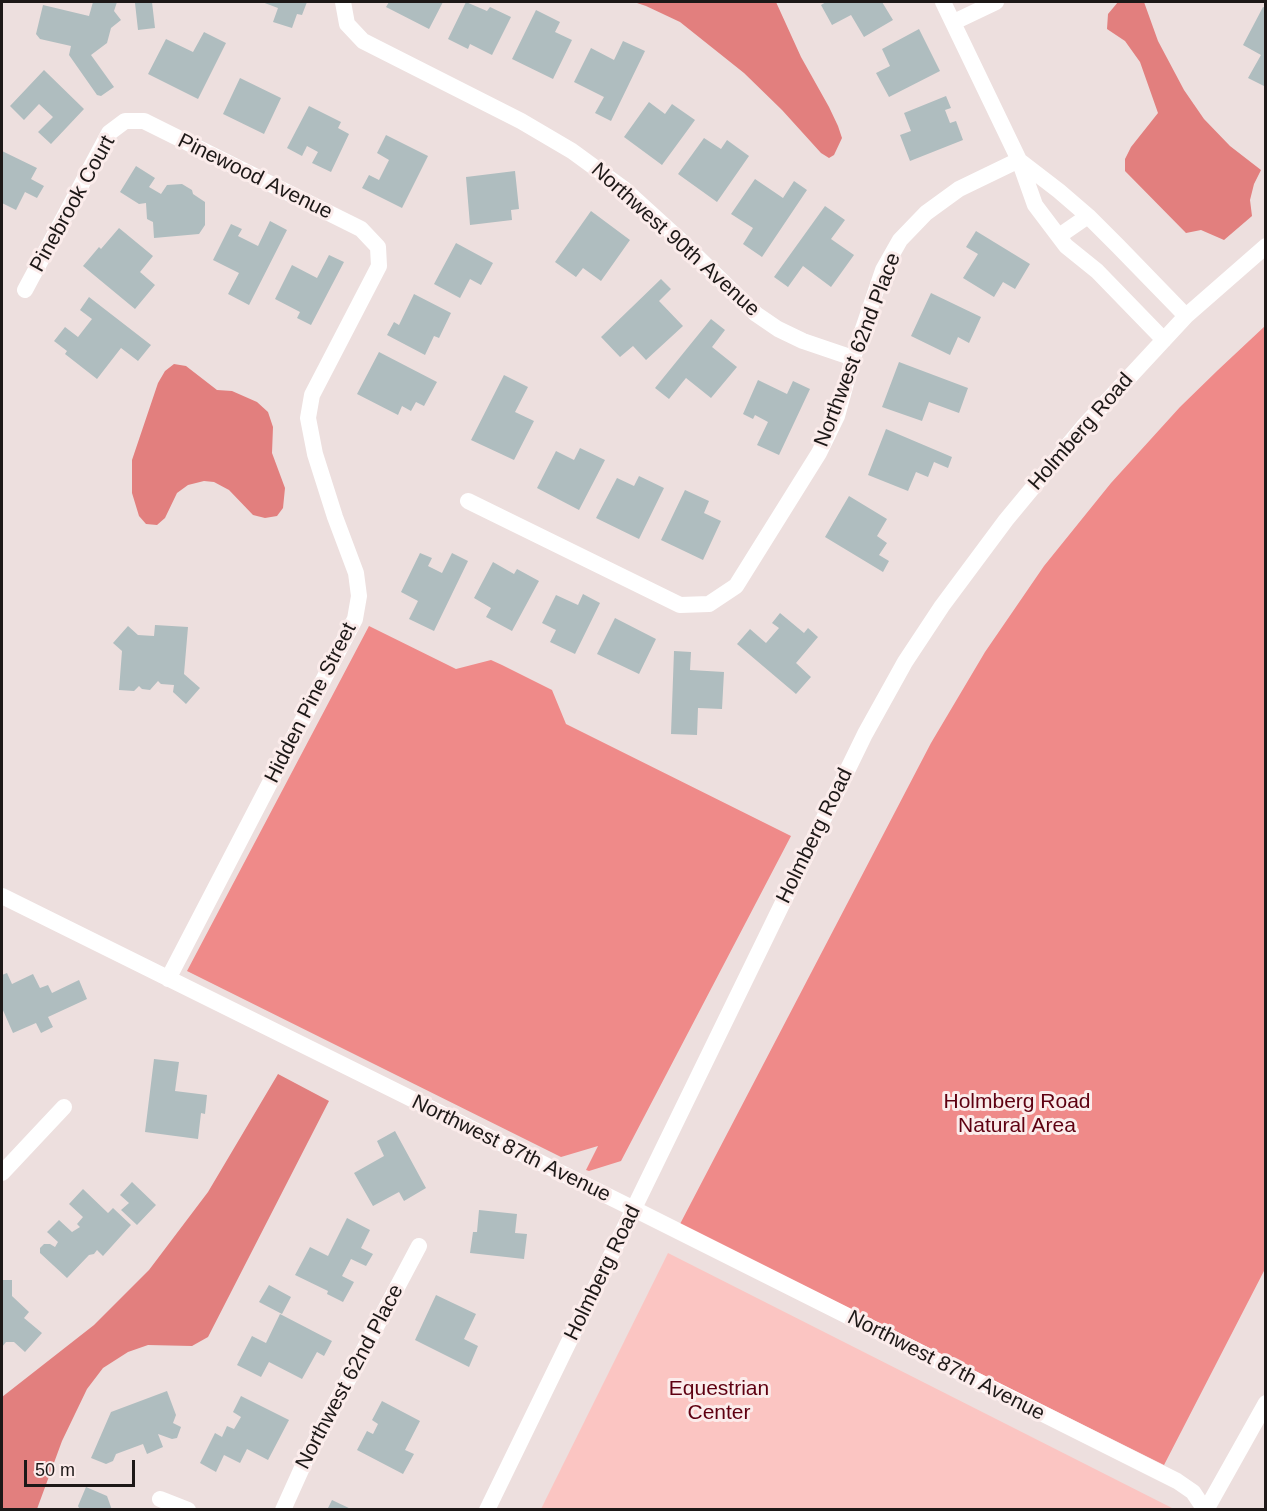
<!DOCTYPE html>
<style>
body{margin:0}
#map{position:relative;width:1267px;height:1511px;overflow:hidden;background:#eddfde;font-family:Helvetica,sans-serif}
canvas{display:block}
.frame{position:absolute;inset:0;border:3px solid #1d1817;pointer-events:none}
.scale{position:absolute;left:24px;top:1460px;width:111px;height:27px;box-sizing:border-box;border:3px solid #1d1817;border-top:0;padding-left:8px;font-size:18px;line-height:21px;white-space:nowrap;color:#1d1817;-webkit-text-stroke:4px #fbeceb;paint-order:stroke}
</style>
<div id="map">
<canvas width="1267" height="1511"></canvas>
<div class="frame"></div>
<div class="scale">50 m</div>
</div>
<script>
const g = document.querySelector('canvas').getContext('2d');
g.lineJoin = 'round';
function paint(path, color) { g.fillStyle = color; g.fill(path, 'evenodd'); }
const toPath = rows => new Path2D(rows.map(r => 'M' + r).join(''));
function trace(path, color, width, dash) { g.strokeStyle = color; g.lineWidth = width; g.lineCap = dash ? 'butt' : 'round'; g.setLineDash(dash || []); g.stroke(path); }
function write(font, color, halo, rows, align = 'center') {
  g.font = font + ' Helvetica,sans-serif'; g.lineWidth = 6; g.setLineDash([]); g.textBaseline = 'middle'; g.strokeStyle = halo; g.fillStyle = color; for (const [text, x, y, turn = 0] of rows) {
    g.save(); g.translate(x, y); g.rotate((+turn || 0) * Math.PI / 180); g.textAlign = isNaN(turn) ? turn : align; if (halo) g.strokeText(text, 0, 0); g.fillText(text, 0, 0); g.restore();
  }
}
const green = toPath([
 [668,1253,1174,1509,541,1509]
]);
const forest = toPath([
 [1265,326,1265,1269,1164,1465,680,1224,931,743,985,652,1044,566,1111,483,1180,407,1218,370],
 [369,626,456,669,491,660,502,665,552,690,566,724,791,836,621,1161,589,1171,586,1170,598,1146,561,1157,187,971]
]);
const water = toPath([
 [634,2,776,2,801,57,829,107,838,126,842,138,834,155,829,158,821,153,782,110,744,73,680,22,646,6],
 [1118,2,1144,2,1158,41,1184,90,1204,119,1230,146,1261,170,1254,184,1250,200,1252,216,1224,240,1201,230,1186,233,1125,171,1125,159,1131,147,1158,113,1140,62,1125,41,1107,29,1108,14],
 [174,364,186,366,217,390,232,391,257,402,268,412,273,427,272,453,285,488,283,508,277,516,265,518,253,515,229,490,214,482,204,481,188,485,177,493,165,518,157,525,146,524,139,516,132,493,132,460,158,383,165,371],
 [278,1074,329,1101,208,1337,192,1346,148,1345,128,1352,103,1368,87,1389,62,1441,37,1509,2,1509,2,1397,94,1325,149,1270,208,1192]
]);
const building = toPath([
 [93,2,117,2,114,11,121,20,111,28,107,43,91,55,114,87,101,96,97,95,69,55,71,46,40,39,36,34,43,5,89,16],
 [152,2,155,28,138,30,135,3],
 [262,2,307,2,302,15,297,14,292,28,273,22,278,8],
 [389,2,443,2,429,29,386,7],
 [466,2,487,11,490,7,511,17,492,55,470,44,468,49,448,39],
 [826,2,882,2,893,20,864,37,851,15,832,25,821,5],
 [1263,7,1266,8,1266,87,1248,78,1261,55,1243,45],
 [536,10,560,22,555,32,572,40,553,79,512,59],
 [919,29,940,71,889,97,876,73,890,66,882,49],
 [204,32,226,43,198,99,148,74,166,39,193,52],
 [623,41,645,51,611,121,595,113,604,97,574,82,591,48,614,60],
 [44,70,84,109,51,144,38,132,53,117,39,104,24,120,10,106],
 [240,78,281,98,264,134,223,114],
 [946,96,951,108,945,110,950,123,956,121,963,140,910,161,900,135,911,131,904,113],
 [649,102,665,114,672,104,695,120,662,165,624,137],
 [309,106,341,122,338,128,349,134,331,172,312,163,318,152,307,146,302,156,287,148],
 [386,135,428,156,402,208,362,188,369,175,379,180,389,160,377,153],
 [704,138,721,149,727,140,749,156,717,202,678,174],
 [2,151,37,168,31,179,44,186,37,198,25,192,16,210,2,203],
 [136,166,155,178,149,187,161,194,167,185,182,184,192,190,193,194,205,202,205,225,199,234,154,238,153,222,147,219,146,203,139,204,120,192],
 [515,171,519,209,511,210,512,220,470,225,466,177],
 [755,179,783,198,794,181,807,190,762,257,743,244,753,228,731,214],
 [825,206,845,220,831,239,854,255,831,287,803,266,788,287,774,277],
 [591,211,630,240,601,281,583,268,576,277,555,262],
 [270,221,287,230,249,305,228,294,239,273,213,260,231,224,242,229,238,236,258,246],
 [119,228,153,256,140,272,155,285,135,309,83,266,99,247,101,249],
 [976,231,1030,264,1015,289,1003,282,994,297,963,278,978,254,966,247],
 [456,243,493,263,481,285,470,279,460,298,434,284],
 [329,255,344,262,311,325,297,318,300,312,275,299,292,265,317,278],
 [661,279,671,289,659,301,683,326,646,360,633,346,620,357,601,337],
 [931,293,981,317,969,343,958,337,950,355,911,336],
 [414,294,451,313,439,338,434,336,425,355,387,335,394,322,399,325],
 [89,297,151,345,138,361,121,348,97,379,65,354,67,351,54,341,65,327,78,337,92,319,80,310],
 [711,319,725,330,712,347,737,367,711,398,686,378,669,399,655,388],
 [379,352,437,382,424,406,416,402,411,411,402,406,398,415,357,394],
 [899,362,968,388,959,413,929,402,922,421,882,407],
 [504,375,528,387,515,412,534,421,514,460,471,440],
 [758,380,787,394,793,381,810,389,779,455,757,445,768,422,755,415,753,419,743,414],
 [886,429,952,457,948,468,934,462,928,477,916,472,908,491,868,475],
 [580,448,605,460,579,510,537,488,556,451,574,460],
 [639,476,664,488,639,539,596,518,617,478,634,486],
 [685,490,709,501,704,513,721,521,703,560,661,540],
 [849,496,887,519,877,536,887,543,879,555,889,561,883,572,825,537],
 [420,553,432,558,428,566,442,573,452,553,468,561,434,631,409,619,418,601,401,592],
 [493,562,514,574,517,569,539,581,512,631,486,617,491,608,474,598],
 [583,594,600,603,575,654,550,642,556,630,542,623,556,595,578,605],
 [780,613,804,633,808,628,818,637,796,663,811,677,796,694,737,644,750,629,766,643,779,628,772,623],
 [615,618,656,639,639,674,597,654],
 [155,625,188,627,184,674,200,688,186,704,173,692,174,685,161,684,158,681,150,690,142,689,139,686,134,691,119,690,122,651,113,643,128,626,138,635,154,636],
 [674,651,691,652,690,670,724,672,722,709,698,708,697,735,671,734],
 [7,973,12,984,33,974,40,988,48,985,52,993,79,980,87,999,48,1017,53,1027,41,1033,36,1023,13,1033,2,1008,2,975],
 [154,1059,179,1062,175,1091,207,1095,205,1114,201,1113,198,1139,145,1132],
 [395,1131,426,1188,404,1201,399,1192,373,1206,354,1173,384,1156,377,1141],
 [132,1182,156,1205,137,1225,121,1210,129,1203,120,1195],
 [83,1189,108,1213,113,1208,131,1225,103,1256,97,1250,94,1254,89,1255,67,1278,40,1253,40,1248,44,1244,50,1244,55,1247,58,1242,47,1232,59,1220,72,1232,80,1227,77,1224,83,1217,69,1204],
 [479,1210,517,1214,515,1233,527,1234,524,1259,470,1253,473,1232,477,1232],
 [347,1218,370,1230,361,1248,373,1254,366,1266,351,1259,342,1276,354,1282,343,1302,327,1294,328,1291,295,1275,310,1247,328,1256],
 [2,1280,12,1280,12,1296,29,1312,24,1318,42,1333,25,1352,14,1342,6,1342,2,1347],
 [269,1285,291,1297,282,1314,259,1302],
 [436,1295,476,1314,464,1339,478,1346,469,1367,415,1340],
 [280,1314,332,1341,324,1356,317,1352,302,1379,269,1362,261,1377,237,1365,252,1336,266,1343],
 [167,1391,176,1415,173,1423,181,1427,177,1438,172,1439,158,1434,163,1447,147,1454,143,1444,116,1454,113,1461,106,1464,91,1458,111,1412],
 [241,1396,289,1420,268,1460,247,1449,240,1463,224,1455,216,1472,200,1463,215,1433,222,1437,227,1426,234,1429,241,1417,233,1412],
 [382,1401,420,1421,405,1450,414,1454,403,1474,357,1450,367,1431,373,1434,378,1424,372,1420],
 [86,1487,107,1496,112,1510,80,1510,78,1506],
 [332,1500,353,1510,327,1510]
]);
const minor = toPath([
 [343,2,347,24,363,41,521,121,572,151,624,189,680,240,756,314,778,329,803,341,853,358],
 [943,2,1019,160,1035,205,1066,246,1097,271,1164,340],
 [954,22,996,2],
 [1020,161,1059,191,1088,216,1118,246,1186,316],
 [1059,236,1088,216],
 [25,290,109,133,125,121,144,121,361,229,378,247,379,266,312,395,308,418,315,454,335,517,356,573,359,596,355,619,168,979],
 [468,501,680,605,709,604,736,586,819,453,837,416,853,358,883,270,900,240,926,213,959,189,1019,160],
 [2,896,634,1209,1177,1481,1193,1492,1205,1510],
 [2,1173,64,1107],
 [160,1499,188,1510],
 [283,1510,306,1459,419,1246],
 [487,1510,865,734,905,662,942,606,1006,520,1083,427,1186,316,1266,246],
 [1206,1510,1266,1403]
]);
const streetNames = [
 ["Pinewood Avenue",255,177,26],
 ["Pinebrook Court",73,204,-61],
 ["Northwest 90th Avenue",675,240,42],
 ["Northwest 62nd Place",858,350,-69],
 ["Holmberg Road",1081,432,-49],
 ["Hidden Pine Street",311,703,-63],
 ["Holmberg Road",815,836,-64],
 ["Northwest 87th Avenue",511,1149,26],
 ["Holmberg Road",603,1273,-64],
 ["Northwest 87th Avenue",946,1366,27],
 ["Northwest 62nd Place",350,1377,-62]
];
const parkNames = [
 ["Holmberg Road",1017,1102],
 ["Natural Area",1017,1126],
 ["Equestrian",719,1389],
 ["Center",719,1413]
];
paint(green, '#fbc5c2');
paint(forest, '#ef8a89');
paint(water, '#e27f7e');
paint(building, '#afbdbf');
trace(minor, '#fff', 16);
write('21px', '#1d1817', '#fbeceb', streetNames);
write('21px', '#5e0011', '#fbeceb', parkNames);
</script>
